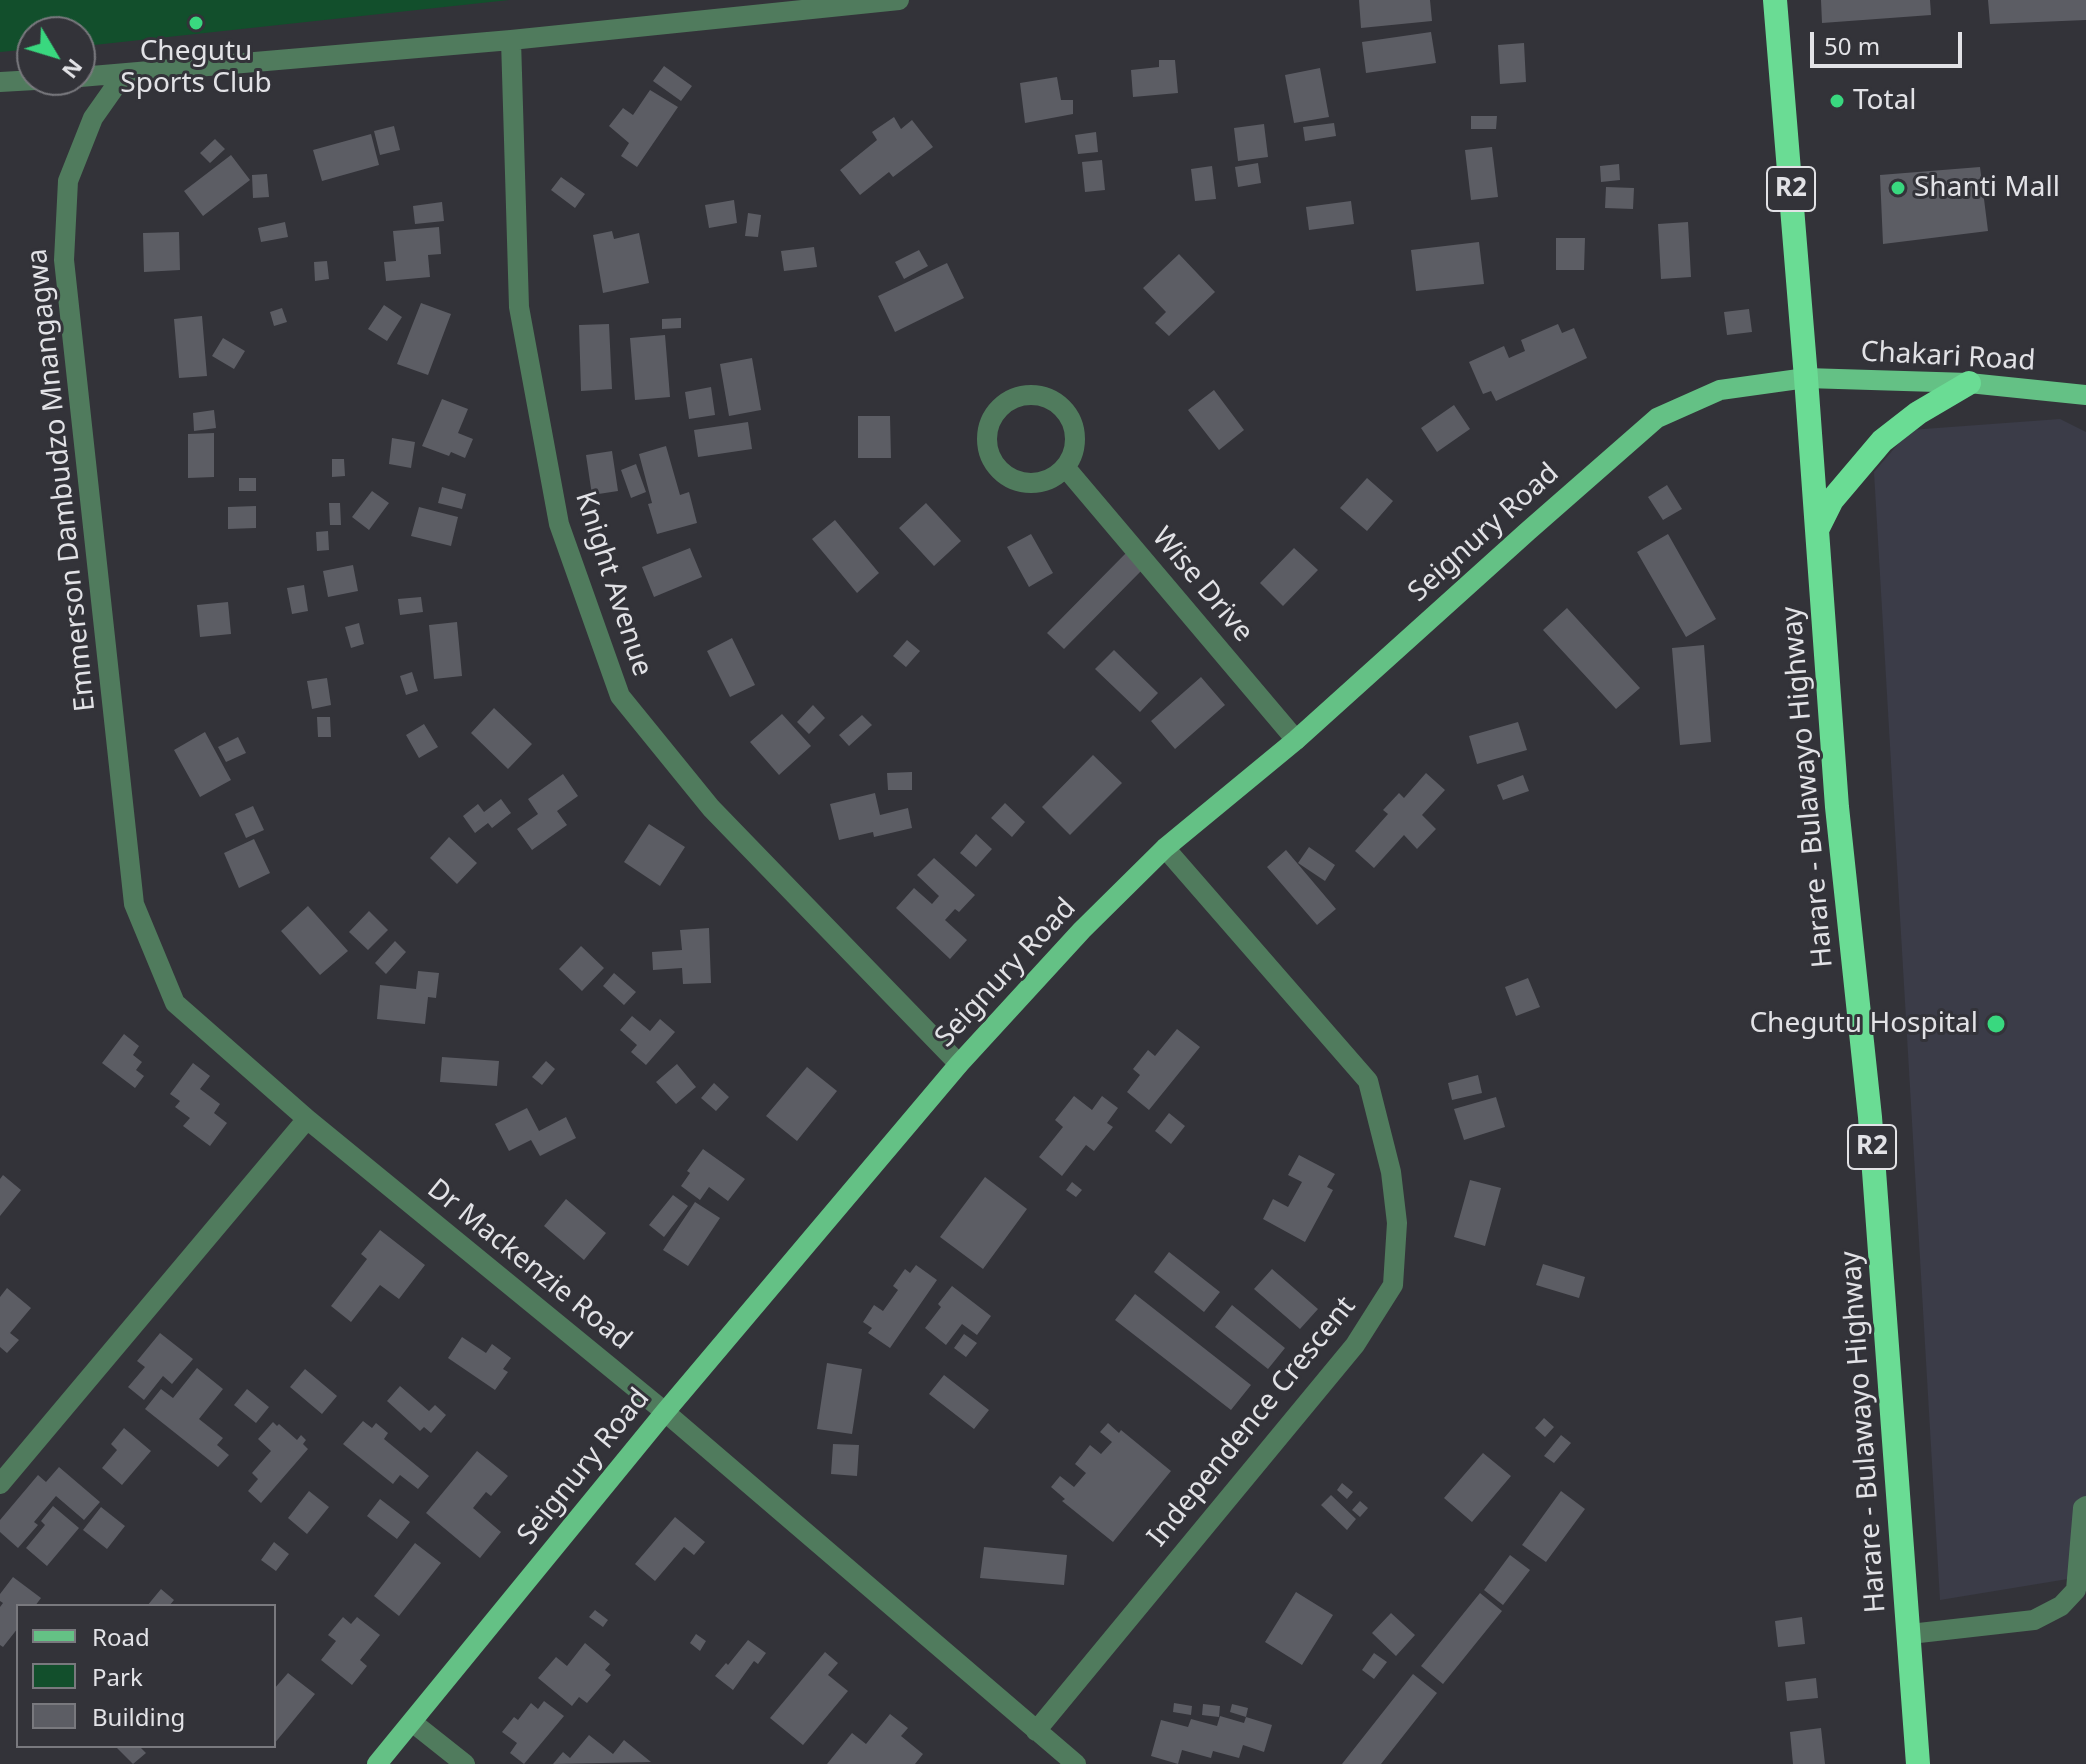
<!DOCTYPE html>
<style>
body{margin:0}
#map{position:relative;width:2086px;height:1764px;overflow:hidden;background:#333339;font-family:"Noto Sans",sans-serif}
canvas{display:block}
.legend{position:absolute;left:16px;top:1604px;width:260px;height:144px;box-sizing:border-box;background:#333339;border:2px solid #79797e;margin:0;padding:10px 14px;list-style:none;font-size:24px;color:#e2e2e6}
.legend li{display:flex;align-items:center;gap:16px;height:40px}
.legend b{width:40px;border:2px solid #79797e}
.north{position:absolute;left:16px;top:16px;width:80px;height:80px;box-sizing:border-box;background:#333339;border:2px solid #79797e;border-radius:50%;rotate:128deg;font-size:22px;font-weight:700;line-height:32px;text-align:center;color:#e2e2e6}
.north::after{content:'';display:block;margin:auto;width:28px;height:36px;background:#39d87f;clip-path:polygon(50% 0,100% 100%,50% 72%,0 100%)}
.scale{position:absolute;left:1810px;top:32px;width:152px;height:36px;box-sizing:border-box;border:4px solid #e2e2e6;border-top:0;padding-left:10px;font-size:24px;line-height:28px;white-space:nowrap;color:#e2e2e6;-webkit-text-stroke:6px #333339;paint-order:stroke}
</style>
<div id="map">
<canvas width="2086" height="1764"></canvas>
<ul class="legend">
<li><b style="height:10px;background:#64c185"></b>Road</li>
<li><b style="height:22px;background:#124f2c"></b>Park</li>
<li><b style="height:22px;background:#5c5d64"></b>Building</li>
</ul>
<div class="north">N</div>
<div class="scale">50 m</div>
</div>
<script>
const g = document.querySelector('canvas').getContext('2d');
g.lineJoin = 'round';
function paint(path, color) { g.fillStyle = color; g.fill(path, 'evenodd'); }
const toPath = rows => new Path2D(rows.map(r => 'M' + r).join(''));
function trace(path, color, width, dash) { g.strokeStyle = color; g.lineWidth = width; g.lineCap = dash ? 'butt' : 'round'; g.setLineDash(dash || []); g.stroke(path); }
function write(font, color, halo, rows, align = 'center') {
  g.font = font + ' "Noto Sans",sans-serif'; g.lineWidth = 6; g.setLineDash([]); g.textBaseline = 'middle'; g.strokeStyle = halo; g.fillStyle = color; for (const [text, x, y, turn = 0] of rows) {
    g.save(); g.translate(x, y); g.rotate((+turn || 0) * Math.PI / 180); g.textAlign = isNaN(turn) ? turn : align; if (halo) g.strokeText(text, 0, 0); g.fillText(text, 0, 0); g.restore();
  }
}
const built = toPath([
 [2060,419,2086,432,2086,1576,1940,1600,1874,472,1910,430]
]);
const green = toPath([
 [0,0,509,0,94,45,80,46,80,32,32,32,32,49,0,52]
]);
const building = toPath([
 [1359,0,1430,0,1432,21,1361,28],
 [1821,0,1930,0,1931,15,1822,23],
 [1988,0,2086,0,2086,20,1990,24],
 [1431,32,1436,63,1366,73,1362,42],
 [1524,43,1526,82,1500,84,1498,45],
 [1159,60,1175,60,1178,93,1133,97,1131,70,1159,67],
 [664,66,692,86,681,101,653,81],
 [1320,68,1329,117,1294,123,1285,75],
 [1057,77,1061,100,1073,100,1073,114,1025,123,1020,83],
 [650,90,678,107,637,167,621,156,629,143,609,126,623,108,633,115],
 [1471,116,1497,116,1496,129,1471,129],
 [894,117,901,129,912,120,933,147,893,177,889,172,860,195,840,170,877,140,872,132],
 [1334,123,1336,136,1305,141,1303,127],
 [1264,124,1268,157,1238,161,1234,128],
 [394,126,400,150,380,155,374,131],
 [1096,132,1098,152,1078,154,1075,135],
 [371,134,379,165,322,181,313,150],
 [215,139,225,149,210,163,200,153],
 [1492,147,1498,197,1471,200,1465,150],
 [231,155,250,180,203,216,184,191],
 [1102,160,1105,190,1085,192,1082,162],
 [1258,163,1261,183,1238,187,1235,167],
 [1619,164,1620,180,1601,182,1600,166],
 [1212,166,1216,199,1195,201,1191,169],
 [1980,167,1988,231,1883,244,1880,175],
 [267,174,269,197,253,198,252,175],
 [561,177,585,194,575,208,551,190],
 [1606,187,1634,188,1633,209,1605,208],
 [734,200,737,223,709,228,705,205],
 [1351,201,1354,224,1309,230,1306,207],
 [442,202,444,221,415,224,413,206],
 [748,213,761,215,758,237,745,236],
 [285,222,288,237,261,242,258,228],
 [1688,222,1691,277,1661,279,1658,224],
 [439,227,441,254,428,255,430,277,386,281,384,262,396,261,393,231],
 [612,231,614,239,639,233,649,283,603,293,593,235],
 [179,232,180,270,144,272,143,233],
 [1556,238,1585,238,1584,270,1556,270],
 [1479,242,1484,284,1416,291,1411,250],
 [814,247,817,267,784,271,781,251],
 [919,250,928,266,904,279,895,262],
 [1179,254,1215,292,1169,336,1155,323,1166,312,1143,288],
 [327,261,329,279,315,281,314,262],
 [947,263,964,298,895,332,878,296],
 [421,303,451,314,428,375,397,364],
 [384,305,402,317,387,341,368,329],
 [282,308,287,322,274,326,270,312],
 [1749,309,1752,332,1727,335,1724,312],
 [202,316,207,376,179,378,174,319],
 [681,318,681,328,662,329,662,319],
 [609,324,612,389,581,391,579,325],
 [1558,324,1562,333,1574,328,1587,358,1496,401,1491,391,1483,394,1469,362,1504,346,1509,358,1525,351,1521,340],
 [665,335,670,397,635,400,630,338],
 [223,338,245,351,234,369,212,356],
 [752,358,761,410,729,416,720,364],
 [711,387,715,415,689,419,685,392],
 [1214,390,1244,430,1219,450,1188,410],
 [442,399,468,409,458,433,473,439,465,458,451,452,449,456,422,446],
 [1454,405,1470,429,1437,452,1421,428],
 [214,410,216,428,194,431,193,413],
 [858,416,890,416,891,458,858,458],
 [748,422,752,449,698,457,694,430],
 [214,433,214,477,188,478,188,434],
 [392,438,415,442,411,468,389,464],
 [666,446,680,495,689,492,697,523,657,534,648,504,652,503,639,454],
 [612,451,618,491,592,495,586,455],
 [332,459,344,459,345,476,332,477],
 [636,464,646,492,631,498,621,470],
 [239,478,256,478,256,491,239,491],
 [1367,478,1393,501,1367,531,1340,508],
 [1667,485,1682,509,1663,520,1648,497],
 [442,487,466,494,462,509,438,503],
 [372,491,389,503,369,530,352,517],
 [329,503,340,503,341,525,330,525],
 [926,503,961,541,934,566,899,528],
 [256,506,256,528,228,529,228,507],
 [419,507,458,517,451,546,411,536],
 [835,520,879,573,857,593,812,539],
 [328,531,329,550,317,551,316,532],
 [1031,534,1053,573,1029,587,1007,547],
 [1668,534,1716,619,1686,637,1637,552],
 [690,548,702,577,654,597,642,567],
 [1294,548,1318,570,1283,606,1260,583],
 [1127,552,1144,568,1064,649,1047,633],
 [353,565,358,591,328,597,323,571],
 [304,585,308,611,292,614,287,588],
 [421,597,423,612,400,615,398,599],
 [228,602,231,634,200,637,197,605],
 [1567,608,1640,688,1616,709,1543,630],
 [457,622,462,676,434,679,429,625],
 [359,623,364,644,351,648,345,627],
 [732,638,755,685,730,697,707,651],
 [907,640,920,651,906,667,893,656],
 [1704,645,1711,742,1680,745,1672,648],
 [1114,650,1158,693,1140,712,1095,669],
 [412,672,418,691,406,695,400,676],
 [1201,677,1225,705,1175,749,1151,721],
 [327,678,331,705,312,709,307,681],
 [813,705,825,718,809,734,797,722],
 [494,708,532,744,508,769,471,733],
 [782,714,811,746,779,775,750,742],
 [862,715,872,725,849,746,839,735],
 [317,717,330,717,331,737,318,737],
 [1518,722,1527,750,1477,764,1469,736],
 [424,724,438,747,419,758,406,735],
 [205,732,231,780,200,797,174,750],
 [238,737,246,753,226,762,218,747],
 [1093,755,1122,783,1070,835,1042,807],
 [912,772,912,790,888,790,887,773],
 [1426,773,1445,790,1422,815,1436,829,1417,849,1404,835,1374,868,1355,851,1388,814,1383,810,1399,793,1404,798],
 [563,774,578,796,557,811,567,825,532,850,517,829,538,814,528,799],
 [1523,775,1529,791,1503,800,1497,785],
 [875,793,880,815,908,808,912,828,874,837,873,832,839,840,830,804],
 [501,799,511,813,492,828,488,823,475,833,463,816,478,804,484,812],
 [1005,803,1025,822,1012,837,991,818],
 [253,806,264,830,246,838,235,814],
 [649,824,685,847,660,886,624,862],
 [976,834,992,849,976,867,960,853],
 [449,837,477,863,457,884,430,858],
 [254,839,270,873,239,888,224,853],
 [1309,847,1335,865,1325,881,1298,863],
 [1286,850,1336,909,1317,925,1267,867],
 [934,858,975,895,959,912,955,909,945,920,967,940,950,959,896,908,914,888,932,904,939,896,917,875],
 [308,906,348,951,320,975,281,931],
 [369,911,388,930,368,950,349,932],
 [709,928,711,983,683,984,682,968,653,970,652,952,682,950,680,930],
 [395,941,406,952,386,974,375,963],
 [581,946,604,968,582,991,559,969],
 [418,971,439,973,436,998,428,997,425,1024,377,1019,380,985,416,989],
 [614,973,636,992,624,1005,603,986],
 [1528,978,1540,1007,1516,1016,1505,987],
 [632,1016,650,1031,660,1019,675,1032,646,1065,631,1052,637,1045,620,1030],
 [1177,1029,1200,1047,1149,1110,1127,1092,1140,1075,1133,1069,1148,1050,1155,1056],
 [124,1034,139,1046,133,1055,142,1062,136,1070,144,1076,135,1088,102,1063],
 [442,1057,499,1061,497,1086,440,1082],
 [546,1061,555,1069,542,1085,532,1077],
 [193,1063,210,1076,200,1089,220,1104,214,1113,227,1123,210,1146,183,1126,190,1118,175,1107,180,1101,170,1094],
 [677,1064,696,1087,676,1104,656,1082],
 [807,1067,837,1091,797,1141,766,1116],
 [1478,1075,1482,1093,1452,1100,1448,1083],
 [714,1083,729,1097,716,1111,701,1098],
 [1074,1096,1092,1110,1102,1096,1118,1108,1107,1123,1113,1127,1094,1151,1086,1145,1062,1176,1039,1157,1063,1127,1055,1120],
 [1496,1097,1505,1127,1464,1140,1454,1109],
 [527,1108,539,1131,566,1117,576,1138,540,1156,531,1140,509,1151,495,1124],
 [1169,1113,1185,1126,1171,1144,1155,1131],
 [703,1149,745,1179,728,1201,709,1187,700,1200,681,1186,690,1173,687,1171],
 [1299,1155,1335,1174,1327,1187,1333,1190,1305,1242,1263,1219,1273,1199,1288,1207,1302,1182,1288,1175],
 [3,1175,21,1190,0,1216,0,1179],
 [985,1177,1027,1209,983,1269,940,1237],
 [1470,1180,1501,1188,1485,1246,1454,1237],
 [1072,1182,1082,1190,1076,1197,1066,1190],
 [673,1195,688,1206,664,1237,649,1225],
 [566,1199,606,1233,584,1260,544,1226],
 [695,1202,720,1218,688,1266,663,1250],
 [380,1230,425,1265,399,1299,380,1285,351,1322,331,1306,367,1259,361,1254],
 [1169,1252,1220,1292,1204,1312,1154,1272],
 [1543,1264,1585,1277,1579,1298,1536,1285],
 [916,1265,937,1280,890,1348,868,1333,872,1328,863,1322,874,1305,883,1311,898,1290,893,1286,905,1269,910,1273],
 [1272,1269,1318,1309,1300,1329,1254,1289],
 [952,1286,991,1316,977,1335,962,1324,946,1345,925,1328,941,1307,938,1304],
 [7,1288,31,1308,10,1333,19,1340,7,1353,0,1347,0,1297],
 [1135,1294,1251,1385,1231,1410,1115,1320],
 [1232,1305,1285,1348,1268,1369,1215,1327],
 [160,1333,193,1359,172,1384,163,1376,144,1400,128,1387,145,1367,137,1361],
 [964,1334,977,1343,966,1357,954,1348],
 [462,1337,486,1353,492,1344,511,1358,503,1369,508,1372,495,1390,448,1358],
 [827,1363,862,1369,852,1434,817,1429],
 [197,1368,223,1389,199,1419,223,1438,217,1445,229,1455,218,1467,145,1409,161,1389,173,1398],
 [305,1369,337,1396,322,1414,290,1387],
 [944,1375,989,1410,974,1429,929,1394],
 [400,1386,429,1411,435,1405,446,1415,431,1433,424,1427,420,1431,387,1401],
 [247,1389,269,1407,256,1423,234,1405],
 [1544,1418,1554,1427,1545,1437,1535,1428],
 [363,1421,372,1428,376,1423,388,1433,384,1439,429,1476,418,1489,400,1475,393,1484,343,1444],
 [273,1422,277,1426,279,1424,297,1440,301,1435,306,1440,303,1444,308,1449,261,1503,248,1491,258,1479,252,1473,271,1451,258,1439],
 [1108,1423,1119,1433,1121,1430,1171,1471,1113,1542,1062,1501,1065,1499,1051,1487,1060,1476,1074,1487,1086,1473,1075,1464,1090,1445,1101,1454,1112,1442,1100,1432],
 [124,1428,151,1451,122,1485,102,1468,117,1450,111,1444],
 [1561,1435,1571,1443,1554,1463,1544,1456],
 [833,1444,859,1445,857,1476,831,1474],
 [477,1451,508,1476,491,1496,486,1492,473,1508,501,1532,480,1558,426,1513],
 [1483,1453,1511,1476,1472,1522,1444,1498],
 [59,1467,100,1502,84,1520,56,1496,34,1522,38,1525,18,1548,0,1532,0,1520,38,1475,46,1482],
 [1342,1483,1353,1492,1347,1499,1337,1490],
 [309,1491,329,1507,307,1534,288,1518],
 [1561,1491,1585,1509,1546,1562,1522,1545],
 [1331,1495,1356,1519,1347,1530,1321,1505],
 [380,1499,410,1522,397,1539,367,1516],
 [1360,1501,1368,1508,1360,1517,1352,1510],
 [53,1506,79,1528,47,1566,26,1548,45,1525,41,1521],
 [101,1507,125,1526,107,1549,83,1530],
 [675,1517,705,1542,694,1555,684,1547,655,1581,635,1564],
 [274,1542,289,1554,276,1571,261,1560],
 [415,1543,441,1563,399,1616,374,1596],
 [984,1547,1067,1555,1064,1585,980,1578],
 [1510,1555,1530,1570,1503,1605,1484,1590],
 [13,1577,41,1598,35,1606,18,1606,18,1628,3,1647,0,1645,0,1607,3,1603,0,1601,0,1594],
 [161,1589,174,1600,169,1606,147,1606],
 [1296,1592,1333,1615,1302,1665,1265,1642],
 [1480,1593,1502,1611,1443,1684,1421,1666],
 [595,1610,608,1620,603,1627,589,1617],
 [1391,1613,1415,1635,1396,1656,1372,1633],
 [343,1617,351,1624,357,1617,380,1635,360,1660,367,1666,352,1685,321,1660,336,1641,328,1635],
 [1802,1617,1805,1644,1778,1647,1775,1621],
 [696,1634,706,1641,700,1651,690,1643],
 [748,1640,766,1653,758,1664,754,1661,733,1690,715,1676,726,1663,728,1665],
 [585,1643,610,1664,605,1670,611,1675,587,1703,579,1697,572,1706,538,1678,556,1657,567,1666],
 [825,1652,838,1663,828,1675,848,1691,803,1745,770,1718],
 [1374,1653,1387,1662,1374,1679,1362,1670],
 [288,1673,315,1694,274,1744,274,1689],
 [1413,1674,1437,1693,1381,1764,1342,1764],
 [1816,1678,1818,1698,1787,1701,1785,1682],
 [544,1701,564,1716,524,1764,510,1753,517,1743,502,1732,514,1717,518,1720,531,1703,538,1709],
 [1174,1703,1192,1706,1191,1715,1173,1712],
 [1203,1704,1220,1706,1219,1717,1202,1715],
 [1232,1704,1248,1708,1246,1717,1230,1712],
 [890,1714,908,1728,901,1736,923,1754,915,1764,827,1764,852,1733,866,1744],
 [1220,1716,1244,1723,1246,1717,1272,1725,1264,1752,1243,1745,1239,1758,1213,1751,1211,1758,1182,1750,1178,1764,1151,1756,1161,1720,1188,1727,1191,1719,1217,1726],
 [1821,1728,1825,1764,1793,1764,1790,1732],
 [589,1735,613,1754,624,1740,651,1762,553,1764,563,1752,570,1758],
 [115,1746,143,1746,141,1748,146,1753,133,1764]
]);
const minor = toPath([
 [511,40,519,307,559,524,620,696,711,808,959,1064],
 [124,74,93,118,68,181,64,260,134,904,175,1003,307,1119,665,1412,1076,1764],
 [80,77,511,40,899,0],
 [0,82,35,80],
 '987 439a44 44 0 1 1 88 0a44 44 0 1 1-88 0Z',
 [1065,467,1296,740],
 [0,1484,307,1119],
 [1910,1634,2034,1620,2061,1606,2076,1590,2083,1508,2086,1506],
 [412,1722,465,1764],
 [1036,1731,1355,1345,1393,1285,1397,1223,1391,1172,1368,1081,1165,848]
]);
const major = toPath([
 [377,1764,665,1412,959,1064,1082,930,1165,848,1296,740,1528,531,1657,418,1720,390,1806,378,1969,383,2086,395]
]);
const highway = toPath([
 [1775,0,1806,378,1837,807,1870,1117,1918,1764],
 [1818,528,1832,500,1882,441,1918,413,1969,383]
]);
const markers = [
 [196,23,8,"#39d87f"],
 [1837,101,8,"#39d87f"],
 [1898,188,8,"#39d87f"],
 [1996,1024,10,"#39d87f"]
];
const shields = [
 [1791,189,48],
 [1872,1147,48]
];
const shieldNames = [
 ["R2",1791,189],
 ["R2",1872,1147]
];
const poiNames = [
 ["Chegutu",196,52,"center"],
 ["Sports Club",196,84,"center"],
 ["Total",1853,101],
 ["Shanti Mall",1914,188],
 ["Chegutu Hospital",1978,1024,"right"]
];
const streetNames = [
 ["Chakari Road",1948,357,3],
 ["Emmerson Dambudzo Mnangagwa",62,480,-96],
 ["Seignury Road",1484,533,-42],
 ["Knight Avenue",613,584,72],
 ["Wise Drive",1202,585,50],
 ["Harare - Bulawayo Highway",1808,787,-95],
 ["Seignury Road",1006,973,-47],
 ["Dr Mackenzie Road",529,1265,39],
 ["Independence Crescent",1252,1422,-51],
 ["Harare - Bulawayo Highway",1864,1432,-94],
 ["Seignury Road",584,1467,-51]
];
paint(built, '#3b3c48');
paint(green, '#124f2c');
paint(building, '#5c5d64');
trace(minor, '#507b5d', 20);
trace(major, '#64c185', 20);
trace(highway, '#6adc94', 24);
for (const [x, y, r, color] of markers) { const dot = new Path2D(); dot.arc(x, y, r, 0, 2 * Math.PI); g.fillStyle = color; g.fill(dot); trace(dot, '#333339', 3); }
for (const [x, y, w] of shields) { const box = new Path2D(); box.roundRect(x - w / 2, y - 22, w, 44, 6); g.fillStyle = '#333339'; g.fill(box); trace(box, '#e2e2e6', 2); }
write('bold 26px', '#e2e2e6', null, shieldNames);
write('28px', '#e2e2e6', '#333339', poiNames, 'left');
write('28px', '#e2e2e6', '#333339', streetNames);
</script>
